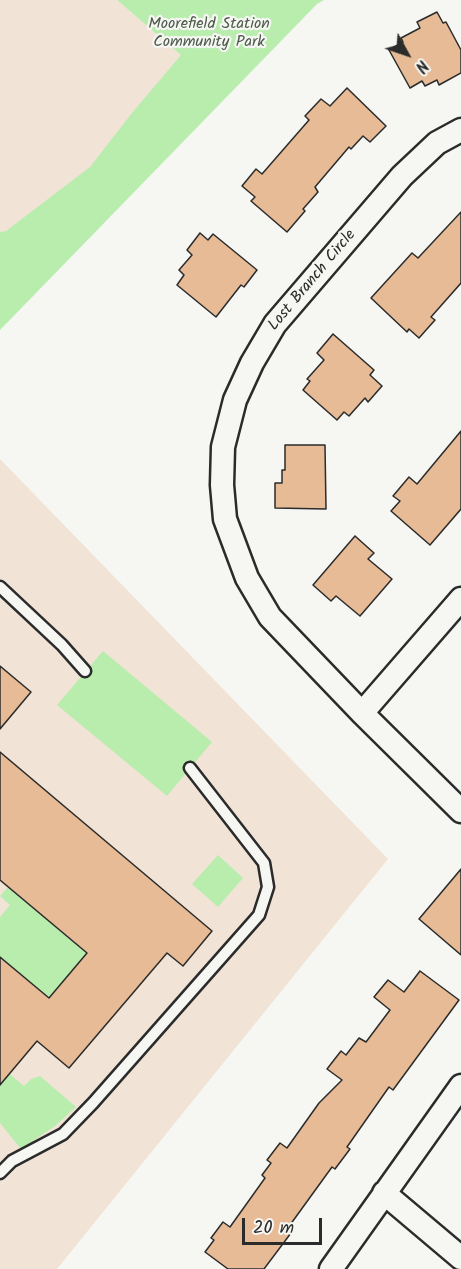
<!DOCTYPE html>
<style>
body{margin:0}
#map{position:relative;width:461px;height:1269px;overflow:hidden;background:#f6f6f2;font-family:Kalam,sans-serif}
canvas{display:block}
.north{position:absolute;left:377px;top:24px;width:60px;height:60px;-webkit-text-stroke:4px #f6f6f2;paint-order:stroke;rotate:130deg;font-size:16px;font-weight:700;line-height:24px;text-align:center;color:#2b2b2b}
.north::after{content:'';display:block;margin:auto;width:21px;height:27px;background:#2b2b2b;clip-path:polygon(50% 0,100% 100%,50% 72%,0 100%)}
.scale{position:absolute;left:242px;top:1218px;width:80px;height:27px;box-sizing:border-box;border:3px solid #2b2b2b;border-top:0;padding-left:8px;font-size:18px;line-height:21px;white-space:nowrap;color:#2b2b2b;-webkit-text-stroke:4px #f6f6f2;paint-order:stroke}
</style>
<div id="map">
<canvas width="461" height="1269"></canvas>
<div class="north">N</div>
<div class="scale">20 m</div>
</div>
<script>
const g = document.querySelector('canvas').getContext('2d');
g.lineJoin = 'round';
function paint(path, color) { g.fillStyle = color; g.fill(path, 'evenodd'); }
const toPath = rows => new Path2D(rows.map(r => 'M' + r).join(''));
function trace(path, color, width, dash) { g.strokeStyle = color; g.lineWidth = width; g.lineCap = dash ? 'butt' : 'round'; g.setLineDash(dash || []); g.stroke(path); }
function write(font, color, halo, rows, align = 'center') {
  g.font = font + ' Kalam,sans-serif'; g.lineWidth = 4.5; g.setLineDash([]); g.textBaseline = 'middle'; g.strokeStyle = halo; g.fillStyle = color; for (const [text, x, y, turn = 0] of rows) {
    g.save(); g.translate(x, y); g.rotate((+turn || 0) * Math.PI / 180); g.textAlign = isNaN(turn) ? turn : align; if (halo) g.strokeText(text, 0, 0); g.fillText(text, 0, 0); g.restore();
  }
}
const built = toPath([
 [0,0,117,0,211,80,0,298],
 [0,459,388,859,57,1269,0,1269]
]);
const green = toPath([
 [117,0,324,0,317,4,0,330,0,232,6,231,90,167,132,113,181,55],
 [103,651,212,742,167,796,57,705],
 [218,855,243,878,218,907,192,884],
 [8,887,87,953,49,998,0,957,0,917,10,905,0,896],
 [0,1066,24,1086,31,1079,40,1076,76,1107,55,1126,21,1149,0,1123]
]);
const building = toPath([
 [437,12,443,23,446,22,461,50,461,73,439,85,437,80,425,86,422,81,410,88,389,50,403,42,401,38,420,28,417,22,437,12],
 [347,88,386,126,370,142,363,136,351,149,349,147,315,187,318,192,303,209,305,211,287,232,251,201,255,197,242,186,256,169,262,174,309,120,305,116,321,99,330,106,347,88],
 [461,212,461,283,431,317,435,320,419,338,409,329,407,332,371,298,412,253,418,258,461,212],
 [200,233,208,240,213,234,257,270,244,287,241,285,216,317,177,285,184,275,179,270,192,255,187,250,200,233],
 [333,334,374,370,370,375,382,386,368,402,365,398,349,416,344,412,337,420,303,390,310,381,307,379,324,360,317,353,333,334],
 [461,431,461,509,430,545,391,511,400,501,393,496,409,477,417,484,461,431],
 [285,445,325,445,326,509,275,508,275,483,282,483,282,470,285,470,285,445],
 [355,536,374,553,368,559,392,579,360,616,336,596,331,601,313,585,355,536],
 [0,666,31,692,0,729,0,666],
 [0,752,212,931,183,966,167,953,69,1068,37,1041,0,1085,0,957,49,998,87,953,0,880,0,752],
 [461,869,461,955,419,919,461,869],
 [420,971,459,1000,393,1090,389,1087,347,1147,350,1149,335,1169,332,1167,290,1225,294,1229,264,1269,228,1269,205,1252,214,1240,211,1238,223,1222,230,1227,265,1178,262,1175,271,1163,267,1160,280,1143,287,1148,319,1103,342,1080,327,1069,341,1051,346,1055,359,1038,366,1042,390,1010,374,997,388,980,404,992,420,971]
]);
const service = toPath([
 [0,587,62,645,85,671],
 [0,1173,12,1161,63,1134,93,1103,259,915,268,887,264,863,190,768]
]);
const minor = toPath([
 [461,130,437,143,402,176,275,324,252,363,235,400,223,447,222,485,225,519,247,578,270,617,362,713,461,811],
 [362,713,461,599],
 [384,1193,461,1258],
 [331,1269,461,1086]
]);
const parkNames = [
 ["Moorefield Station",209,25],
 ["Community Park",209,43]
];
const streetNames = [
 ["Lost Branch Circle",313,281,-50]
];
paint(built, '#f1e4d6');
paint(green, '#b8edae');
paint(building, '#e6bb96');
trace(building, '#2b2b2b', 1.5);
trace(service, '#2b2b2b', 15);
trace(minor, '#2b2b2b', 27);
trace(service, '#f6f6f2', 10);
trace(minor, '#f6f6f2', 22);
write('16px', '#4e5c4c', '#f6f6f2', parkNames);
write('16px', '#2b2b2b', '#f6f6f2', streetNames);
</script>
